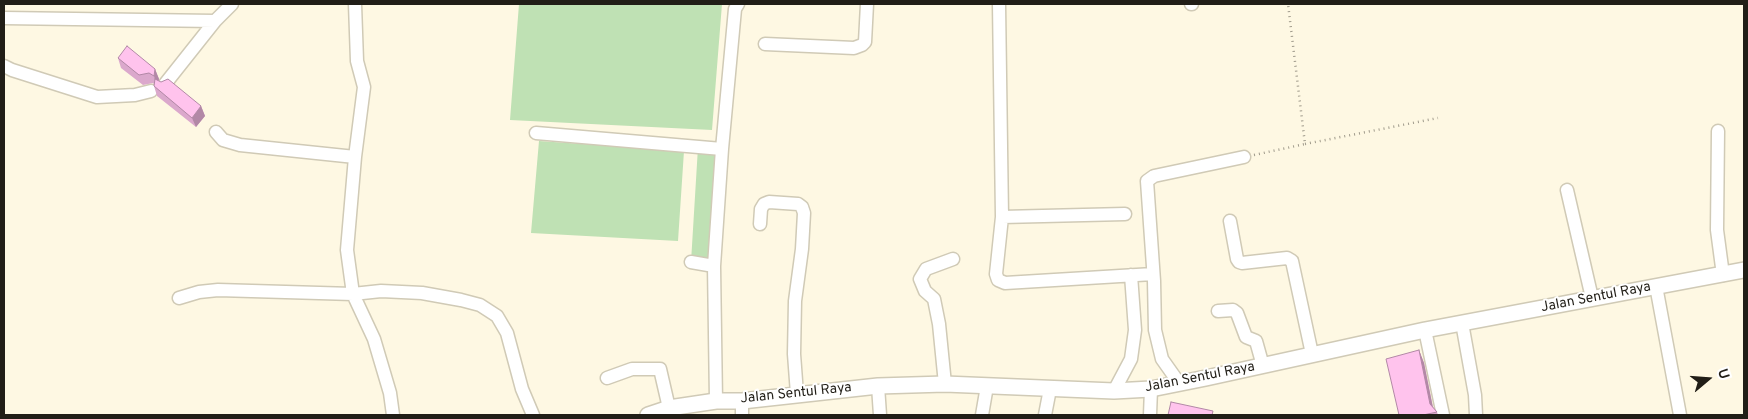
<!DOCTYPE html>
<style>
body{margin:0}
#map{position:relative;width:1748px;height:419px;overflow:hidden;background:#fef8e3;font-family:Overpass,sans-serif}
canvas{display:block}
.frame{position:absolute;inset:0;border:5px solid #211e17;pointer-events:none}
.north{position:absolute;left:1683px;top:354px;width:50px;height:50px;-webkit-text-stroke:4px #fff;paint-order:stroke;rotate:72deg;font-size:14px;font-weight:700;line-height:20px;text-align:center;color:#211e17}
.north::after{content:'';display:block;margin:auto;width:18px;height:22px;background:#211e17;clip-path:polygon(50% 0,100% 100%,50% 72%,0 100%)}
</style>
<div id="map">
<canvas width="1748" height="419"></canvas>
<div class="frame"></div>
<div class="north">U</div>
</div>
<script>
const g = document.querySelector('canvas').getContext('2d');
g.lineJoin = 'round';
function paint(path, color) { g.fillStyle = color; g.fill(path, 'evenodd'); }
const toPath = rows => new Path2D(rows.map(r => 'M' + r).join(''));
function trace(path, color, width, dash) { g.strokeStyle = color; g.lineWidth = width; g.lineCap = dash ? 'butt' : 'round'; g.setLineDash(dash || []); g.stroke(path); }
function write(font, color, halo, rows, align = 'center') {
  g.font = font + ' Overpass,sans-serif'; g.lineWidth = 4; g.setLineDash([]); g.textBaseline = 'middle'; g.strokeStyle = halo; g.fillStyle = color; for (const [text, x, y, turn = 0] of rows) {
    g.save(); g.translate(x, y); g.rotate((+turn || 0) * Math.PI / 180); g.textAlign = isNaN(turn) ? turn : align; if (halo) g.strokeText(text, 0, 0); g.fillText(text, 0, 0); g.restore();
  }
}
const green = toPath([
 [519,4,722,4,712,130,510,120],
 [539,141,684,151,678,241,531,233],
 [698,147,722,149,714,266,691,262]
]);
const path = toPath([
 [1305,144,1438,118],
 [1254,155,1305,144,1288,4]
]);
const minor = toPath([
 [355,4,357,61,364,87,355,157,347,250,353,294,374,339,390,393,393,415],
 [999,4,1002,217,996,274,998,280,1005,283,1153,274],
 [1191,4,1192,4],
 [4,18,215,21],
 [765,44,854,48,862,45,865,42,867,4],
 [4,66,12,70,97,97,135,95,151,91],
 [165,84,215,21,232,4],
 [1718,131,1717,230,1723,275],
 [216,132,223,140,240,145,355,157],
 [536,133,722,149],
 [1567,190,1592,298],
 [1002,217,1125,214],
 [1230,221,1237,259,1239,262,1242,263,1287,258,1292,261,1312,354],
 [760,224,761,209,764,204,769,202,798,204,802,207,804,213,802,249,795,301,794,354,797,394],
 [691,262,714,266],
 [1656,286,1680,415],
 [179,298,199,292,218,290,353,294,381,291,422,293,461,300,480,305,497,316,507,333,522,389,533,415],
 [1218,311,1233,310,1237,313,1246,337,1256,341,1263,366],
 [1462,323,1475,395,1476,415],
 [1425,330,1443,415],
 [607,378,632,369,660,369,669,408],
 [1179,383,1162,359,1155,330,1154,281,1147,181,1154,176,1244,157],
 [945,384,939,324,934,299,925,291,920,279,926,269,953,259],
 [878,386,880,415],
 [1114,391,1131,359,1135,330,1131,275],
 [716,401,714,266,722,149,735,9,738,4],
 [742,415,742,401],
 [982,415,987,386],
 [1045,415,1050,389],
 [1150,415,1151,389]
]);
const major = toPath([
 [648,415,669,408,716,401,742,401,878,386,945,384,1114,391,1151,389,1206,378,1425,330,1744,270]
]);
const wall = toPath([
 [118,58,155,69,159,79,158,81,201,106,205,116,196,127,157,96,154,86,154,84,153,83,143,85,121,68],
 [1419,350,1424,363,1433,407,1437,412,1438,415,1399,415]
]);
const shadedWall = toPath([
 [155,69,159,79,157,86,154,76],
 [201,106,205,116,196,127,192,118],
 [1419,350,1424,363,1434,413,1430,404]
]);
const building = toPath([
 [127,46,155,69,154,76,149,73,139,75,118,58,127,46],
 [155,79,161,82,168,79,201,106,192,118,154,86,155,79],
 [1419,350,1430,404,1437,412,1423,415,1399,415,1386,359,1419,350],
 [1171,402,1213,411,1212,415,1168,415,1171,402]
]);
const streetNames = [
 ["Jalan Sentul Raya",1596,298,-11],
 ["Jalan Sentul Raya",1200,378,-11],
 ["Jalan Sentul Raya",796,394,-6]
];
paint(green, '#bfe1b4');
trace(minor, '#d0cab6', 15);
trace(major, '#d0cab6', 18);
trace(path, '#a09b8c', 2.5, [1, 4]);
trace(minor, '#fff', 12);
trace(major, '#fff', 15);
paint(wall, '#dba8cc');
paint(shadedWall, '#b288a6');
paint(building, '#ffc3ed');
trace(building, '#b288a6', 1);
write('14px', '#211e17', '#fff', streetNames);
</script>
